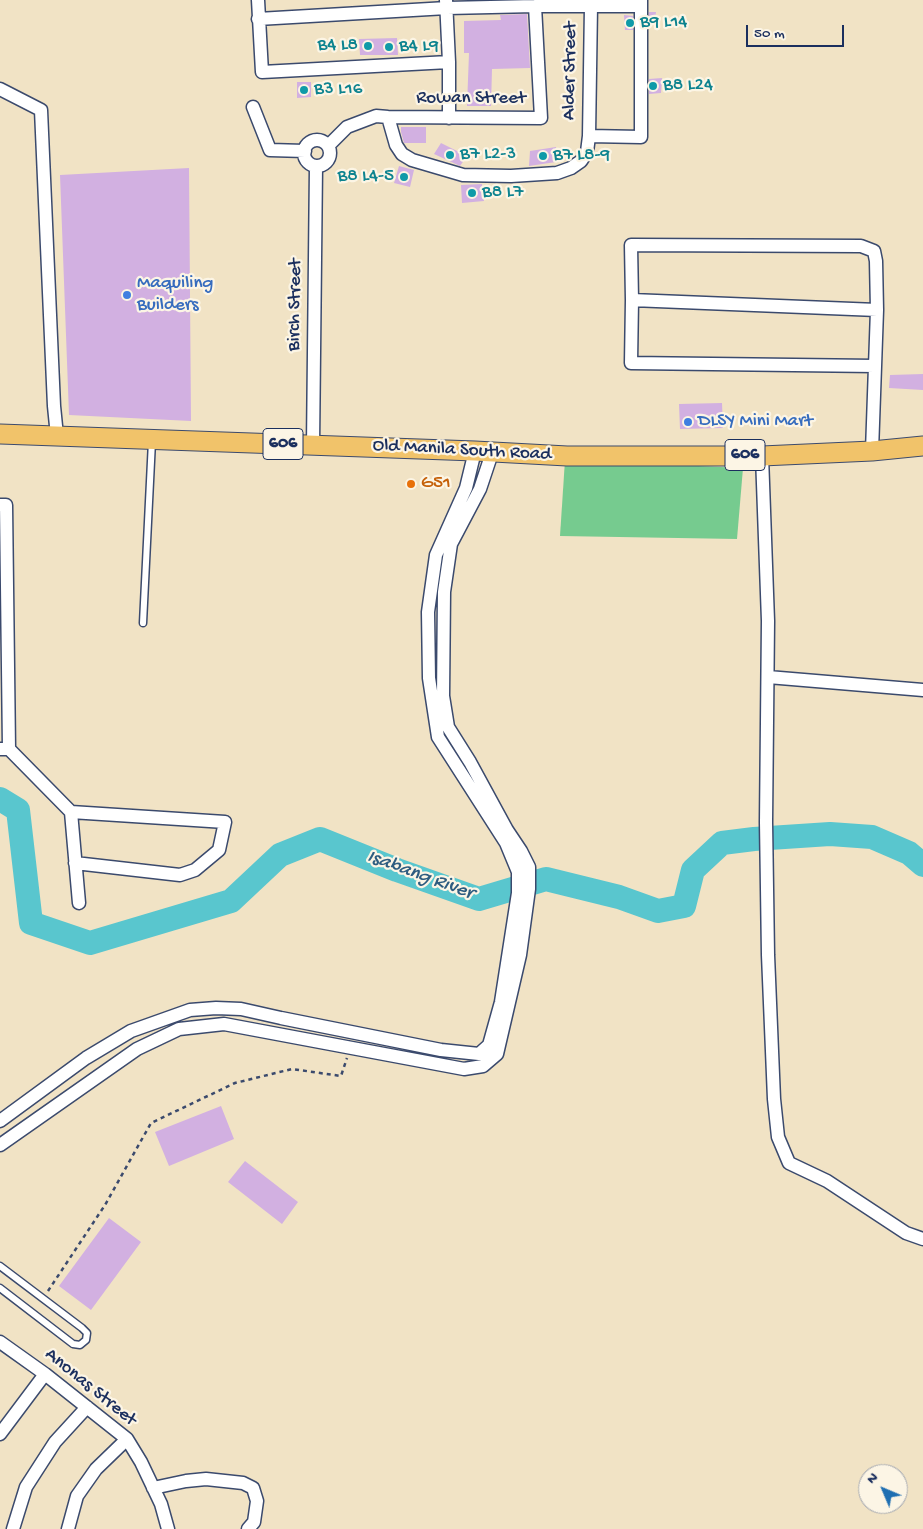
<!DOCTYPE html>
<style>
body{margin:0}
#map{position:relative;width:923px;height:1529px;overflow:hidden;background:#f1e3c5;font-family:"Gochi Hand",sans-serif}
canvas{display:block}
.north{position:absolute;left:858px;top:1464px;width:50px;height:50px;box-sizing:border-box;background:#fcf5e5;border:1px solid #a2a6af;border-radius:50%;rotate:315deg;font-size:14px;font-weight:700;line-height:20px;text-align:center;color:#1b2f5e}
.north::after{content:'';display:block;margin:auto;width:18px;height:22px;background:#1f6fb2;clip-path:polygon(50% 0,100% 100%,50% 72%,0 100%)}
.scale{position:absolute;left:746px;top:25px;width:98px;height:22px;box-sizing:border-box;border:2px solid #1b2f5e;border-top:0;padding-left:6px;font-size:15px;line-height:18px;white-space:nowrap;color:#1b2f5e;-webkit-text-stroke:4px #fcf5e5;paint-order:stroke}
</style>
<div id="map">
<canvas width="923" height="1529"></canvas>
<div class="north">N</div>
<div class="scale">50 m</div>
</div>
<script>
const g = document.querySelector('canvas').getContext('2d');
g.lineJoin = 'round';
function paint(path, color) { g.fillStyle = color; g.fill(path, 'evenodd'); }
const toPath = rows => new Path2D(rows.map(r => 'M' + r).join(''));
function trace(path, color, width, dash) { g.strokeStyle = color; g.lineWidth = width; g.lineCap = dash ? 'butt' : 'round'; g.setLineDash(dash || []); g.stroke(path); }
function write(font, color, halo, rows, align = 'center') {
  g.font = font + ' "Gochi Hand",sans-serif'; g.lineWidth = 4.5; g.setLineDash([]); g.textBaseline = 'middle'; g.strokeStyle = halo; g.fillStyle = color; for (const [text, x, y, turn = 0] of rows) {
    g.save(); g.translate(x, y); g.rotate((+turn || 0) * Math.PI / 180); g.textAlign = isNaN(turn) ? turn : align; if (halo) g.strokeText(text, 0, 0); g.fillText(text, 0, 0); g.restore();
  }
}
const green = toPath([
 [565,460,743,468,737,539,560,536]
]);
const river = toPath([
 [0,799,18,810,31,923,90,943,231,901,280,855,320,839,397,870,479,899,546,879,619,897,658,911,684,906,693,870,722,843,754,839,830,834,872,837,909,853,923,865]
]);
const building = toPath([
 [649,12,656,12,654,24,649,24],
 [527,14,530,68,492,69,491,106,467,106,469,53,464,53,464,21,501,20,500,15],
 [624,15,633,16,633,30,625,30],
 [397,38,398,55,360,55,359,39],
 [662,78,661,93,649,94,649,79],
 [297,82,311,82,311,97,297,98],
 [401,127,426,127,426,143,404,143,401,132],
 [441,143,467,156,460,166,434,154],
 [556,147,556,162,529,166,530,151],
 [399,166,414,170,410,187,394,183],
 [189,168,191,421,69,415,60,175],
 [482,184,484,201,462,203,461,185],
 [923,374,923,390,889,388,890,375],
 [722,403,723,428,680,429,679,404],
 [221,1106,234,1139,169,1166,155,1132],
 [245,1161,298,1202,282,1224,228,1182],
 [109,1218,141,1242,91,1310,59,1286]
]);
const path = toPath([
 [48,1291,105,1205,151,1123,235,1083,292,1069,341,1076,347,1058]
]);
const lane = toPath([
 [143,623,152,441],
 [0,1266,82,1328,87,1333,86,1340,80,1345,73,1344,0,1288]
]);
const street = toPath([
 [258,0,262,72,449,62],
 [446,0,449,62,449,118],
 [258,19,447,8,535,6,641,6],
 [0,89,41,110,54,406,57,436],
 [253,107,270,150,305,151],
 [388,117,396,145,402,154,412,160,463,175,511,176,557,173,571,168,581,161,587,152,589,136,591,6],
 [589,136,641,137,641,0],
 '304 153a13 13 0 1 1 26 0a13 13 0 1 1-26 0Z',
 [328,146,347,127,376,116,388,117,541,118,535,6],
 [632,300,877,310],
 [313,445,316,166],
 [872,451,877,310,876,261,874,251,861,246,631,245,632,300,631,363,875,366],
 [762,456,768,621,766,822,768,955,774,1099,778,1137,789,1163,827,1181,906,1233,923,1239],
 [0,505,6,505,9,749,0,749],
 [768,677,923,690],
 [9,749,71,812,79,903],
 [71,812,225,822,219,850,195,870,180,875,75,863],
 [0,1121,86,1058,131,1031,190,1010,216,1008,241,1009,281,1018,441,1050,479,1054,489,1045,501,1002,518,893,518,872,506,843,438,737,429,678,428,612,436,555,466,488,475,451],
 [0,1145,137,1049,179,1029,224,1024,464,1069,483,1066,497,1054,520,955,529,889,529,867,521,851,507,830,470,762,448,727,443,696,444,592,451,544,480,489,492,453],
 [0,1342,45,1374,127,1439,141,1462,161,1504,168,1529],
 [0,1434,45,1374],
 [153,1488,186,1481,206,1479,243,1483,253,1488,257,1501,254,1522,248,1529],
 [13,1529,26,1487,55,1442,87,1407],
 [68,1529,77,1496,96,1469,127,1439]
]);
const primary = toPath([
 [0,434,475,451,567,456,762,456,872,451,923,446]
]);
const markers = [
 [630,23,5,"#0f9aa8"],
 [368,46,5,"#0f9aa8"],
 [389,47,5,"#0f9aa8"],
 [653,86,5,"#0f9aa8"],
 [304,90,5,"#0f9aa8"],
 [450,155,5,"#0f9aa8"],
 [543,156,5,"#0f9aa8"],
 [404,177,5,"#0f9aa8"],
 [472,193,5,"#0f9aa8"],
 [127,295,5,"#3f7fe0"],
 [688,422,5,"#3f7fe0"],
 [411,484,5,"#e8710a"]
];
const shields = [
 [283,444,40],
 [745,455,40]
];
const shieldNames = [
 ["606",283,444],
 ["606",745,455]
];
const cultureNames = [
 ["B9 L14",640,23],
 ["B4 L8",358,46,"right"],
 ["B4 L9",399,47],
 ["B8 L24",663,86],
 ["B3 L16",314,90],
 ["B7 L2-3",460,155],
 ["B7 L8-9",553,156],
 ["B8 L4-5",394,177,"right"],
 ["B8 L7",482,193]
];
const streetNames = [
 ["Alder Street",571,71,-89],
 ["Rowan Street",471,99],
 ["Birch Street",296,305,-89],
 ["Old Manila South Road",462,451,3],
 ["Anonas Street",90,1388,39]
];
const shopNames = [
 ["Maquiling",137,284],
 ["Builders",137,306],
 ["DLSY Mini Mart",698,422]
];
const foodNames = [
 ["G51",421,484]
];
const waterNames = [
 ["Isabang River",420,876,20]
];
paint(green, '#76cb8f');
trace(river, '#59c6ce', 24);
paint(building, '#d2b0e1');
trace(lane, '#3b4a6d', 9);
trace(street, '#3b4a6d', 15);
trace(primary, '#3b4a6d', 21);
trace(path, '#3b4a6d', 2.5, [4, 4]);
trace(lane, '#fff', 6);
trace(street, '#fff', 12);
trace(primary, '#f1c36a', 19);
for (const [x, y, r, color] of markers) { const dot = new Path2D(); dot.arc(x, y, r, 0, 2 * Math.PI); g.fillStyle = color; g.fill(dot); trace(dot, '#fcf5e5', 2); }
for (const [x, y, w] of shields) { const box = new Path2D(); box.roundRect(x - w / 2, y - 15.5, w, 31, 4); g.fillStyle = '#fcf5e5'; g.fill(box); trace(box, '#1b2f5e', 1); }
write('bold 18px', '#1b2f5e', null, shieldNames);
write('19px', '#0d838f', '#fcf5e5', cultureNames, 'left');
write('19px', '#1b2f5e', '#fcf5e5', streetNames);
write('19px', '#366cbe', '#fcf5e5', shopNames, 'left');
write('19px', '#c56008', '#fcf5e5', foodNames, 'left');
write('italic 20px', '#2e5c80', '#fcf5e5', waterNames);
</script>
